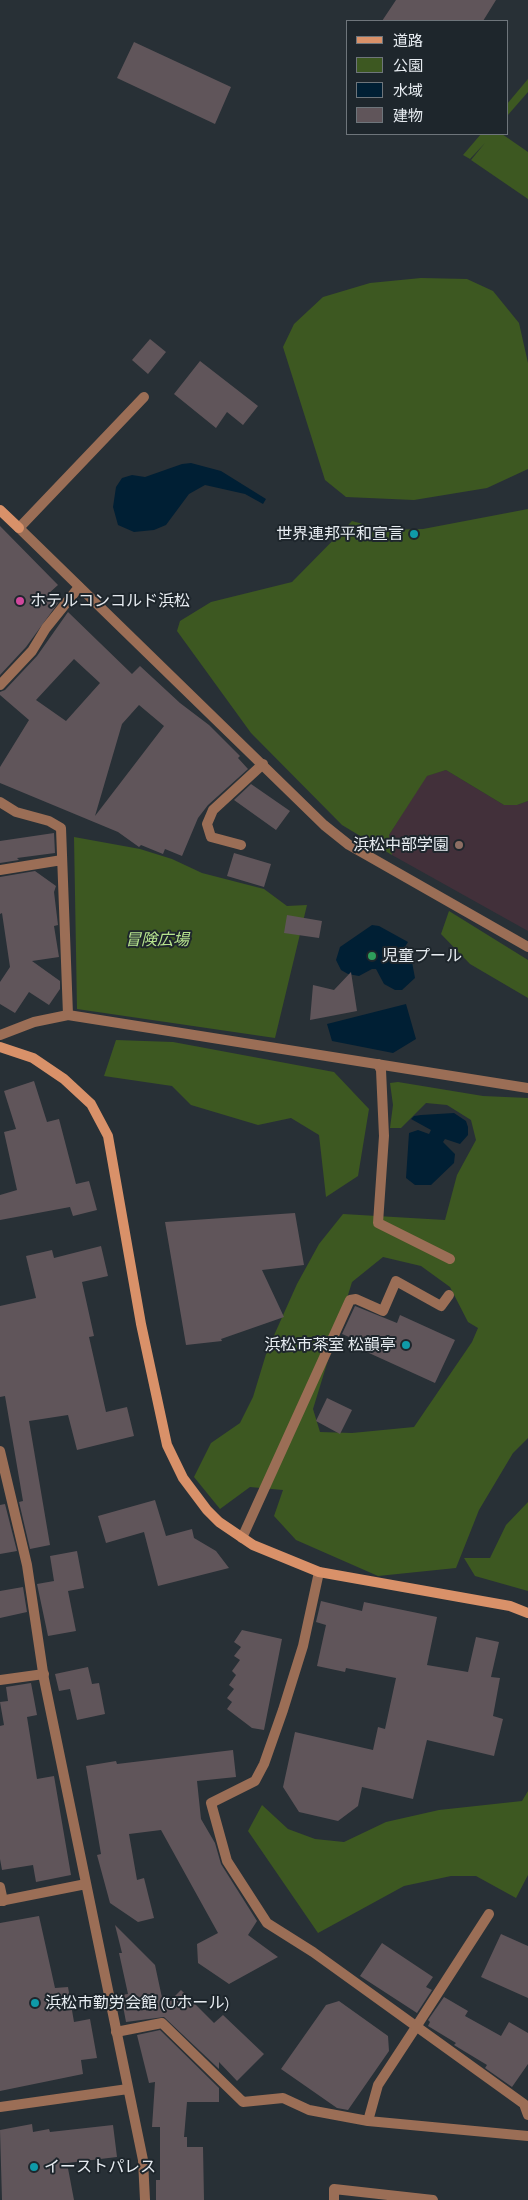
<!DOCTYPE html>
<meta charset="utf-8">
<style>
body{margin:0}
#map{position:relative;width:528px;height:2200px;overflow:hidden;background:#283036;font-family:"Zilla Slab","Noto Sans JP",serif}
canvas{display:block}
.legend{position:absolute;left:346px;top:20px;width:162px;height:115px;box-sizing:border-box;background:#1e262c;border:1px solid #6e757b;margin:0;padding:6px 9px;list-style:none;font-size:15px;color:#e7ecf1}
.legend li{display:flex;align-items:center;gap:10px;height:25px}
.legend b{width:25px;border:1px solid #6e757b}
</style>
<div id="map">
<canvas width="528" height="2200"></canvas>
<ul class="legend">
<li><b style="height:6px;background:#d99169"></b>道路</li>
<li><b style="height:14px;background:#3d5821"></b>公園</li>
<li><b style="height:14px;background:#001f34"></b>水域</li>
<li><b style="height:14px;background:#60555a"></b>建物</li>
</ul>
</div>
<script>
const g = document.querySelector('canvas').getContext('2d');
g.lineJoin = 'round';
function paint(path, color) { g.fillStyle = color; g.fill(path, 'evenodd'); }
const toPath = rows => new Path2D(rows.map(r => 'M' + r).join(''));
function trace(path, color, width, dash) { g.strokeStyle = color; g.lineWidth = width; g.lineCap = dash ? 'butt' : 'round'; g.setLineDash(dash || []); g.stroke(path); }
function write(font, color, halo, rows, align = 'center') {
  g.font = font + ' "Zilla Slab","Noto Sans JP",serif'; g.lineWidth = 4; g.setLineDash([]); g.textBaseline = 'middle'; g.strokeStyle = halo; g.fillStyle = color; for (const [text, x, y, turn = 0] of rows) {
    g.save(); g.translate(x, y); g.rotate((+turn || 0) * Math.PI / 180); g.textAlign = isNaN(turn) ? turn : align; if (halo) g.strokeText(text, 0, 0); g.fillText(text, 0, 0); g.restore();
  }
}
const education = toPath([
 [446,770,504,805,517,805,528,801,528,931,392,855,389,835,426,776]
]);
const green = toPath([
 [528,79,528,92,507,116,507,104],
 [481,134,502,134,528,152,528,199,471,160,485,143,470,159,463,155],
 [421,278,467,279,493,291,519,323,528,363,528,469,487,488,414,500,346,497,325,480,283,347,294,324,323,297,370,283],
 [528,509,528,801,517,805,504,805,446,770,427,776,389,835,392,855,342,825,251,733,177,631,180,621,211,602,292,582,352,521,385,530,423,529],
 [74,837,140,849,172,859,202,873,264,889,287,906,307,905,275,1038,77,1009],
 [449,911,528,960,528,998,470,964,441,934],
 [116,1040,173,1042,334,1072,369,1109,358,1176,326,1197,319,1135,291,1118,258,1125,191,1105,172,1086,104,1076],
 [398,1082,483,1096,528,1098,528,1438,513,1453,479,1510,456,1568,378,1576,296,1540,274,1516,283,1490,250,1487,220,1509,194,1477,211,1443,240,1423,253,1397,267,1351,297,1284,319,1244,343,1214,445,1220,457,1175,476,1140,471,1120,447,1105,426,1103,401,1128,390,1128,393,1105,390,1083],
 [383,1257,421,1266,450,1287,468,1322,478,1328,472,1342,414,1427,352,1433,320,1432,313,1409,352,1282],
 [528,1502,528,1591,475,1576,464,1558,490,1558,506,1525],
 [528,1791,528,1875,516,1898,476,1876,451,1876,404,1886,318,1933,248,1831,262,1805,288,1829,315,1839,344,1842,386,1822,439,1810,522,1801]
]);
const water = toPath([
 [191,463,221,471,266,499,263,504,245,494,205,485,189,494,166,525,154,530,134,532,118,525,113,507,116,487,122,478,132,475,145,477,182,464],
 [372,925,379,926,408,942,402,952,412,962,415,978,402,990,395,990,384,984,376,969,372,969,359,976,348,974,341,970,336,960,340,947],
 [406,1004,416,1039,393,1053,332,1041,327,1024],
 [454,1113,466,1121,468,1127,468,1135,460,1144,445,1139,443,1142,455,1154,454,1163,431,1185,415,1185,406,1178,409,1133,418,1130,429,1134,431,1130,411,1119,414,1116,421,1115]
]);
const building = toPath([
 [396,0,496,0,483,21,382,21],
 [134,42,231,87,215,124,117,78],
 [150,339,166,352,148,374,132,360],
 [200,361,258,406,243,425,227,412,216,428,174,394],
 [0,526,58,585,48,594,58,603,26,647,0,675],
 [68,612,132,674,140,666,180,703,209,725,240,756,238,758,248,769,208,805,198,818,182,856,165,849,163,854,141,845,139,847,118,832,0,783,0,767,29,720,0,695,0,692,5,690,37,656],
 [74,659,100,683,66,721,36,700],
 [139,705,164,726,95,816,122,724],
 [251,784,290,811,276,830,234,800],
 [54,833,55,853,17,858,19,860,0,863,0,841],
 [234,853,271,864,264,887,227,876],
 [35,871,56,886,54,892,58,925,54,926,59,957,32,961,60,981,60,989,49,1005,29,992,15,1013,0,1004,0,982,10,967,2,913,0,914,0,877],
 [287,915,322,921,319,938,284,933],
 [351,972,357,1011,310,1020,313,985,334,990],
 [34,1081,47,1122,59,1119,76,1184,89,1181,97,1210,73,1216,70,1207,0,1220,0,1195,17,1190,4,1132,16,1129,4,1091],
 [295,1213,304,1265,262,1270,284,1317,221,1339,222,1341,186,1345,165,1222],
 [101,1246,108,1276,82,1282,94,1336,89,1337,106,1412,127,1407,134,1436,77,1450,68,1415,29,1421,50,1545,30,1549,19,1502,23,1501,5,1396,0,1397,0,1306,36,1298,26,1256,52,1250,54,1258],
 [355,1306,397,1323,400,1315,455,1340,435,1383,358,1348,361,1342,342,1334],
 [327,1398,352,1410,340,1434,316,1421],
 [155,1500,166,1536,192,1529,194,1538,216,1551,229,1568,158,1586,144,1532,106,1543,98,1516],
 [5,1504,17,1551,0,1554,0,1505],
 [77,1551,84,1588,68,1591,76,1631,48,1636,37,1584,54,1581,50,1556],
 [23,1587,27,1612,0,1618,0,1591],
 [321,1601,362,1611,364,1602,437,1617,427,1665,468,1672,476,1637,499,1642,491,1677,500,1678,493,1716,503,1719,494,1756,427,1740,413,1799,362,1787,358,1806,338,1821,299,1812,283,1787,295,1732,373,1750,378,1727,385,1729,396,1678,346,1668,345,1672,317,1666,326,1625,316,1622],
 [242,1630,282,1639,264,1730,252,1728,227,1709,232,1702,227,1698,234,1689,229,1685,236,1675,232,1671,240,1660,234,1656,241,1647,234,1642],
 [88,1667,92,1684,99,1683,105,1714,77,1720,70,1689,59,1691,55,1674],
 [31,1683,37,1715,27,1717,37,1779,54,1776,71,1875,36,1882,33,1865,2,1870,0,1859,0,1726,4,1725,0,1702,8,1701,6,1687],
 [233,1750,236,1777,197,1781,201,1819,215,1843,221,1864,257,1921,248,1935,278,1957,229,1984,198,1963,197,1944,218,1933,161,1830,129,1834,137,1880,144,1878,154,1918,138,1922,110,1903,97,1855,101,1854,86,1766,116,1761,117,1764],
 [39,1916,55,1988,68,1987,74,2022,90,2019,97,2058,81,2060,83,2074,0,2091,0,1923],
 [115,1925,155,1965,164,2007,181,1990,214,2023,223,2015,264,2054,237,2081,219,2062,219,2069,164,2017,126,2022,121,1995,128,1994,119,1953,122,1953],
 [501,1934,528,1946,528,1998,481,1977],
 [382,1943,433,1977,426,1987,432,1990,417,2013,360,1976],
 [444,1997,468,2011,465,2016,501,2036,509,2022,528,2033,528,2064,512,2087,485,2068,487,2065,454,2045,456,2043,428,2026,430,2022,428,2020],
 [339,2001,388,2036,389,2051,348,2110,337,2108,281,2069,326,2005],
 [160,2030,219,2088,219,2102,187,2102,184,2137,187,2137,187,2147,203,2147,204,2200,156,2200,156,2180,160,2180,160,2127,152,2127,155,2082,149,2083,137,2035],
 [32,2124,33,2132,49,2129,50,2132,113,2125,117,2157,67,2163,74,2200,2,2200,0,2130]
]);
const lane = toPath([
 [19,528,144,397],
 [0,685,32,651,46,628,79,587],
 [0,802,16,812,49,821,61,828,68,1015],
 [241,845,211,837,207,824,213,810,263,764],
 [0,870,62,860],
 [378,1064,381,1070,384,1136,378,1223,450,1259],
 [242,1538,350,1300,356,1299,383,1311,396,1281,441,1306,449,1295],
 [0,1680,44,1674],
 [0,1887,3,1901],
 [116,2032,162,2023,243,2102,283,2098,309,2110,368,2121,378,2085,416,2027],
 [368,2121,528,2136]
]);
const street = toPath([
 [19,528,324,825,349,845,528,947],
 [0,1035,34,1022,68,1015,528,1088],
 [0,1451,27,1565,44,1679,143,2160,145,2200],
 [319,1572,303,1646,283,1710,264,1764,255,1781,211,1803,227,1861,267,1923,313,1952,524,2104,528,2115],
 [0,1901,86,1884],
 [416,2027,489,1914],
 [0,2107,128,2089],
 [334,2200,334,2189,433,2200]
]);
const secondary = toPath([
 [0,510,19,528],
 [0,1047,33,1058,64,1079,91,1104,108,1136,141,1324,167,1445,183,1478,207,1510,219,1522,253,1545,319,1572,510,1606,528,1613]
]);
const markers = [
 [414,534,5,"#0f9aa8"],
 [20,601,5,"#d1479c"],
 [459,845,5,"#8d6e63"],
 [372,956,5,"#2e9e5b"],
 [406,1345,5,"#0f9aa8"],
 [35,2003,5,"#0f9aa8"],
 [34,2167,5,"#0f9aa8"]
];
const poiNames = [
 ["世界連邦平和宣言",404,534,"right"],
 ["ホテルコンコルド浜松",30,601],
 ["浜松中部学園",449,845,"right"],
 ["児童プール",382,956],
 ["浜松市茶室 松韻亭",396,1345,"right"],
 ["浜松市勤労会館 (Uホール)",45,2003],
 ["イーストパレス",44,2167]
];
const parkNames = [
 ["冒険広場",157,940]
];
paint(education, '#42303a');
paint(green, '#3d5821');
paint(water, '#001f34');
paint(building, '#60555a');
trace(lane, '#9b6e56', 10);
trace(street, '#9b6e56', 10);
trace(secondary, '#d99169', 10);
for (const [x, y, r, color] of markers) { const dot = new Path2D(); dot.arc(x, y, r, 0, 2 * Math.PI); g.fillStyle = color; g.fill(dot); trace(dot, '#1e262c', 2); }
write('16px', '#e7ecf1', '#1e262c', poiNames, 'left');
write('italic 16px', '#b7e48e', '#1e262c', parkNames);
</script>
